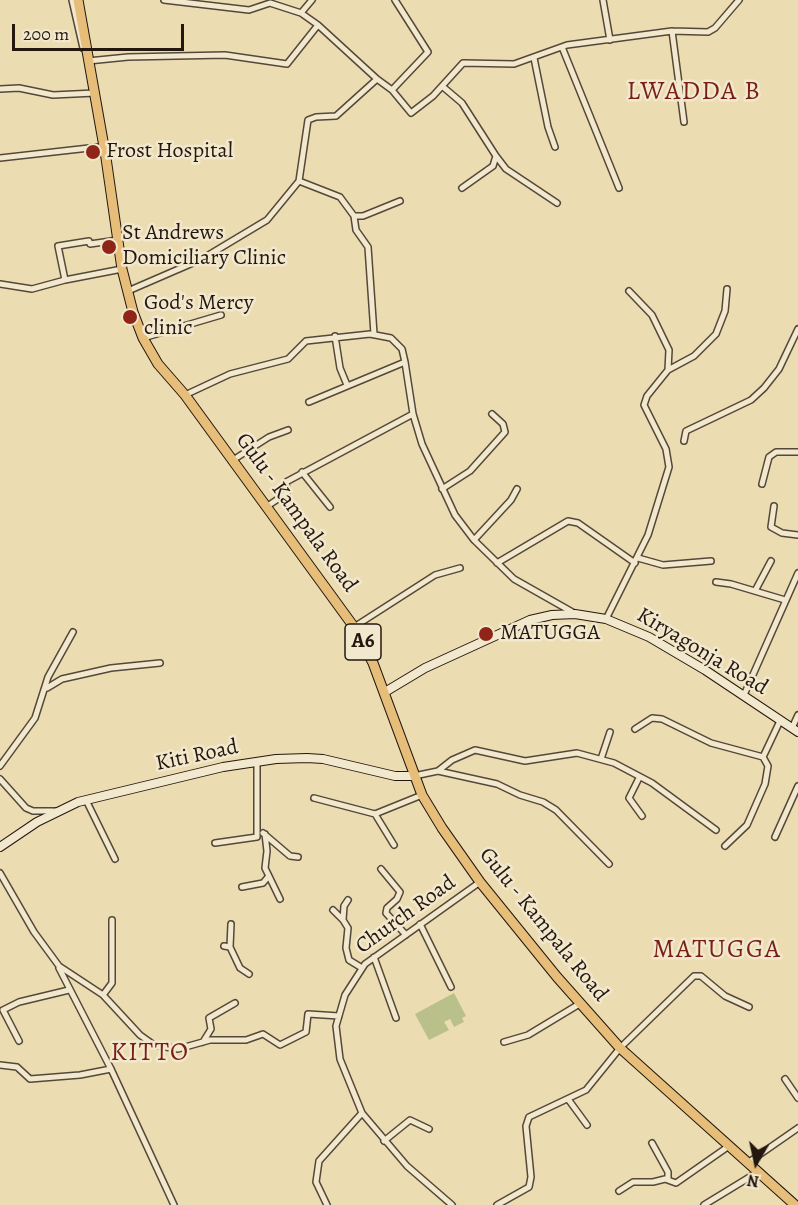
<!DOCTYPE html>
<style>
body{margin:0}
#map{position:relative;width:798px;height:1205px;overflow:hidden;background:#ebdcb2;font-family:Alegreya,serif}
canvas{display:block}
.north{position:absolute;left:726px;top:1133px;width:60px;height:60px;-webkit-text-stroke:4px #f2e8cd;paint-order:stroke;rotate:189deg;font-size:16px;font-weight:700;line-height:24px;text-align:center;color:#23170f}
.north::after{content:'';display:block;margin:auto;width:21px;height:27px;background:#23170f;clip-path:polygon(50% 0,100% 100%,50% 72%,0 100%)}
.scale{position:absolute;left:12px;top:24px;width:172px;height:27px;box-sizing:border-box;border:3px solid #23170f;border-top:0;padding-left:8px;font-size:18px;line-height:21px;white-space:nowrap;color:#23170f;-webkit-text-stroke:4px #f2e8cd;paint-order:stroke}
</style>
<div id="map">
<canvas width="798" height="1205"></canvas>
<div class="north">N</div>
<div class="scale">200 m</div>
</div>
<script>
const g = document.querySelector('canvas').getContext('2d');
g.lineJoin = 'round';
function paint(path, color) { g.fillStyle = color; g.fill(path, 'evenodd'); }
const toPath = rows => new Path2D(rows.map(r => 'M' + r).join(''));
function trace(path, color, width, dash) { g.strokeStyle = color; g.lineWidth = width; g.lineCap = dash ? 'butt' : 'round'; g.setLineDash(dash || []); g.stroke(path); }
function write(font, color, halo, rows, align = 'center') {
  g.font = font + ' Alegreya,serif'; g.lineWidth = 5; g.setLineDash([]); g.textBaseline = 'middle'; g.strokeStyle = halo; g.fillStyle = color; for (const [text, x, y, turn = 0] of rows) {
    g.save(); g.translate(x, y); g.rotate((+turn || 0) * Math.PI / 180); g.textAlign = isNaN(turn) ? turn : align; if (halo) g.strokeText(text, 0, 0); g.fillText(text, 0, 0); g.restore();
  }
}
const green = toPath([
 [454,993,466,1016,462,1018,464,1022,454,1027,450,1019,444,1022,449,1030,429,1040,415,1014]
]);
const street = toPath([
 [72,0,83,48],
 [395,0,428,52,392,90,411,113,433,96,463,63,514,64,567,45,672,31,708,32,715,28,739,0],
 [603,0,610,40],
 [301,13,312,0],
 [318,25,377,79],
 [672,31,684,122],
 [562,47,619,188],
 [534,58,548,127,555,147],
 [88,61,128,57,225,55,287,64,318,25,301,13,270,3,249,10,164,0],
 [442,86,462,103,496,156,493,166,462,188],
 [0,89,19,88,53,95,95,93],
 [496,156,506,169,557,203],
 [0,158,98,147,104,152],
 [299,181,340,197,354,216,356,230,368,247,374,334],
 [354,216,363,216,400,201],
 [65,280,122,269],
 [0,284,32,289,65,280,58,246,89,241,90,244,118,240],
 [128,291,202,259,267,220,299,181,308,120,316,117,336,116,377,79,392,90],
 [335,336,340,368,347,385],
 [143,338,221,315],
 [668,370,694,356,716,334,725,311,727,289],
 [185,395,230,374,288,359,306,341,370,334,391,338,402,349,405,362,413,414,422,444,455,515,474,540,514,579,574,613],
 [309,402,405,362],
 [684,441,686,431,751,400,764,388,779,369,798,329],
 [233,460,269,437,288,430],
 [302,472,330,507],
 [762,484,769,457,776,452,798,452],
 [442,489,470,471,505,432,503,424,492,414],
 [774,506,771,527,782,533,798,535],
 [266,507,287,493,286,482,413,414],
 [474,540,511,500,517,489],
 [638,558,663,565,711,561],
 [497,563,568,521,578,523,635,563],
 [716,582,731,584,785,600],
 [755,591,771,561],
 [606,619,648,535,669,467,666,449,644,405,647,396,668,370,669,350,652,315,629,291],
 [354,627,435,575,460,568],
 [47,688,62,679,111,668,160,663],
 [744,695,798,573],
 [792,728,798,715],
 [635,729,652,718,662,719,711,743,763,757,780,721],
 [601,759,610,732],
 [0,766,35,718,48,677,73,632],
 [438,771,452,760,475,750,525,761,577,753,614,763,652,783,716,830],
 [414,776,438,771,497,784,520,795,543,802,556,810,609,864],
 [639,778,629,798,642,816],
 [0,779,26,808,33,811,56,811],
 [314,798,375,814,422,795],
 [86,800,115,859],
 [375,814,394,845],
 [263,833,290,856,298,857],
 [265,834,267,851,265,868,280,899],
 [775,837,798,786],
 [215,843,257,837,257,762],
 [725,846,747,825,765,784,768,766,763,757],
 [381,869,400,892,397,899,387,908,386,913,406,935],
 [0,873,34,932,59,966,103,995,140,1035,154,1045,178,1049,210,1040,246,1040,263,1034,280,1045,306,1032,308,1014,339,1016],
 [242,887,263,883,268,877],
 [348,900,344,906,343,920,348,928,346,948,349,960,362,968],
 [333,910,343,920],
 [420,924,451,987],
 [224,946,230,947,240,968,249,974],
 [230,947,231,924],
 [374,957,396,1018],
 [59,968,111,1069,174,1205],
 [103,995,112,983,112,920],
 [19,1041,3,1010,19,1002,69,990],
 [203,1042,211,1029,209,1018,235,1003],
 [504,1042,528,1035,581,1003],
 [0,1065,17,1067,30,1079,80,1075,111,1069],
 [785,1079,798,1098],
 [568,1099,587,1125],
 [384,1141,410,1120,429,1129],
 [652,1143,668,1172,668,1179],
 [749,1162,798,1128],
 [619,1191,633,1182,653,1182,665,1179,676,1183,729,1146],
 [327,1205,316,1182,319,1161,362,1113],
 [452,1205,407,1166,362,1113,340,1059,336,1026,345,995,365,964,480,882],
 [497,1205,529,1187,531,1177,526,1126,529,1117,586,1090,620,1048,694,976,701,976,725,996,749,1007],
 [704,1205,758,1172]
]);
const secondary = toPath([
 [385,692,425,668,530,620,552,615,575,614,606,619,649,637,705,670,798,732],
 [0,847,37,822,78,802,223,767,276,759,307,758,323,759,395,776,414,776]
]);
const primary = toPath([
 [78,0,106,158,122,269,133,312,143,338,158,364,185,395,354,627,373,663,422,795,442,828,480,882,557,977,620,1048,795,1205]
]);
const markers = [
 [93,152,8,"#8f2418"],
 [109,247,8,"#8f2418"],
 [130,317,8,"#8f2418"],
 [486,634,8,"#8f2418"]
];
const shields = [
 [363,642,36]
];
const shieldNames = [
 ["A6",363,642]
];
const poiNames = [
 ["Frost Hospital",106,152],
 ["St Andrews",122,234],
 ["Domiciliary Clinic",122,259],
 ["God's Mercy",144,304],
 ["clinic",144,329],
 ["MATUGGA",500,634]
];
const streetNames = [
 ["Gulu - Kampala Road",296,513,54],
 ["Kiryagonja Road",702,652,31],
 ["Kiti Road",197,756,-12],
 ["Church Road",406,915,-36],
 ["Gulu - Kampala Road",543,925,51]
];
const quarterNames = [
 ["LWADDA B",694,93],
 ["MATUGGA",717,951],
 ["KITTO",150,1054]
];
paint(green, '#bac08a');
trace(street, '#554838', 8);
trace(secondary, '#23170f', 10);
trace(primary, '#23170f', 11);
trace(street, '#f2e8cd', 5);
trace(secondary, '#f2e8cd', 8);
trace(primary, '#e6be79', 9);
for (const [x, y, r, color] of markers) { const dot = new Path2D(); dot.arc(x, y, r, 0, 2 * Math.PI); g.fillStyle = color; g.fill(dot); trace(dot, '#f2e8cd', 2); }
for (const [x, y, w] of shields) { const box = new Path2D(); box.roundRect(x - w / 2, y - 18, w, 36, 4.5); g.fillStyle = '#f2e8cd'; g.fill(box); trace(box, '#23170f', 1.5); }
write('bold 21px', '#23170f', null, shieldNames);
write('22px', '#23170f', '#f2e8cd', poiNames, 'left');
write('22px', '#23170f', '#f2e8cd', streetNames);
g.letterSpacing = '1.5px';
write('26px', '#7a1f14', '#f2e8cd', quarterNames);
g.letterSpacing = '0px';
</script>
